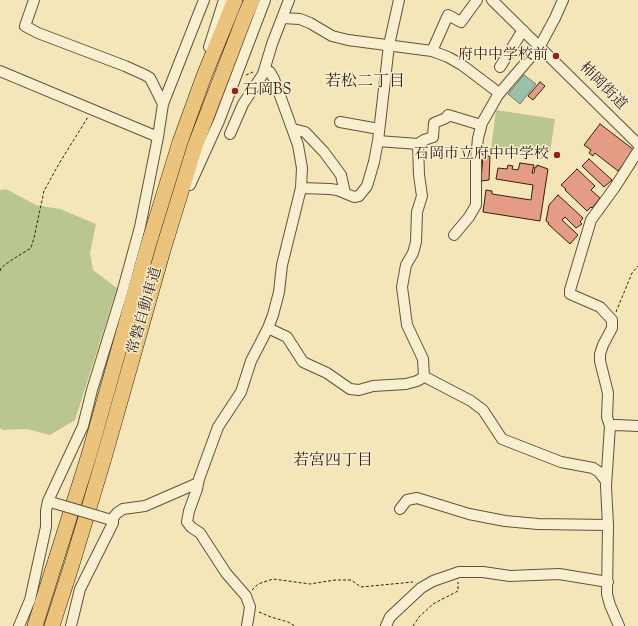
<!DOCTYPE html>
<meta charset="utf-8">
<style>
body{margin:0}
canvas{display:block;background:#f4e6b8}
</style>
<canvas width="638" height="626"></canvas>
<script>
const g = document.querySelector('canvas').getContext('2d');
g.lineJoin = 'round';
function paint(path, color) { g.fillStyle = color; g.fill(path, 'evenodd'); }
const toPath = rows => new Path2D(rows.map(r => 'M' + r).join(''));
function trace(path, color, width, dash) { g.strokeStyle = color; g.lineWidth = width; g.lineCap = dash ? 'butt' : 'round'; g.setLineDash(dash || []); g.stroke(path); }
function write(font, color, halo, rows, align = 'center') {
  g.font = font + ' "Sorts Mill Goudy","Noto Serif JP",serif'; g.lineWidth = 3; g.setLineDash([]); g.textBaseline = 'middle'; g.strokeStyle = halo; g.fillStyle = color; for (const [text, x, y, turn = 0] of rows) {
    g.save(); g.translate(x, y); g.rotate((+turn || 0) * Math.PI / 180); g.textAlign = isNaN(turn) ? turn : align; if (halo) g.strokeText(text, 0, 0); g.fillText(text, 0, 0); g.restore();
  }
}
const green = toPath([
 [496,110,555,119,550,152,532,150,530,155,491,149],
 [6,189,36,205,60,209,96,224,90,253,93,270,117,288,75,420,50,435,27,429,2,430,0,428,0,190]
]);
const water = toPath([
 [524,75,536,84,520,104,508,94,524,75]
]);
const building = toPath([
 [540,82,545,86,533,100,528,96,540,82],
 [600,124,634,150,618,171,595,153,593,156,589,153,591,150,584,145,600,124],
 [483,156,490,156,489,180,481,181,483,156],
 [589,159,612,180,604,187,582,166,589,159],
 [520,163,534,165,532,173,534,173,535,167,537,167,537,165,548,169,540,221,483,212,486,190,492,191,492,194,531,200,533,185,496,179,498,168,507,169,508,165,513,166,512,169,518,170,520,163],
 [577,169,595,186,591,190,600,198,592,208,591,207,587,211,565,190,566,189,561,185,577,169],
 [558,195,583,218,580,222,582,224,576,228,565,217,562,220,578,235,570,244,548,224,549,223,546,221,549,205,558,195]
]);
const path = toPath([
 [246,75,253,72],
 [0,271,1,268,10,261,31,248,34,238,44,191,60,162,88,117],
 [616,312,632,273,638,266],
 [252,590,258,584,273,579,310,584,335,580,351,580,361,587,413,582],
 [259,612,271,617,288,622,295,626],
 [413,626,419,617,433,604,458,591,458,582]
]);
const minor = toPath([
 [34,0,25,26,38,33,125,66,145,75,150,78,163,104],
 [492,0,638,144],
 [282,18,300,19,310,23,332,36,348,40,432,51,448,57,462,65,499,93],
 [209,47,224,0],
 [432,51,448,15,461,22,477,0],
 [500,67,523,30],
 [0,71,158,137],
 [340,122,379,129],
 [293,129,305,132,324,152,341,175,345,193],
 [230,134,243,104,263,74,272,44,289,0],
 [378,141,418,144,424,140,433,137,434,123,446,118,448,115,481,125],
 [418,144,419,175,422,196,417,212,416,242,413,253,406,265,402,287,407,325,423,359,424,377],
 [190,185,219,121,265,0],
 [301,188,330,189,337,190,354,197,359,196,367,186,374,162,378,141,389,45,399,0],
 [454,235,469,217,476,205,476,159,478,138,482,123,498,95,540,46,555,18,563,0],
 [268,328,287,337,303,362,327,373,350,389,359,390,373,386,406,384,417,381,424,377,427,378,471,401,483,410,502,439,561,462,593,468,599,472,606,481],
 [610,426,616,425,638,426],
 [400,509,407,500,417,498,469,514,505,521,538,524,608,525],
 [19,626,30,600,46,527,46,511,48,501,83,426,92,390,122,293,140,227,158,137,163,104,204,0],
 [71,626,80,589,113,523,113,518,117,513,123,509,145,506,198,483],
 [247,626,250,607,246,596,226,573,200,533,191,527,187,522,189,511,197,489,199,479,218,427,241,392,251,361,268,328,273,315,279,292,282,265,301,188,302,168,298,145,274,79,270,72,265,69],
 [386,626,390,617,421,588,433,581,459,572,483,572,510,576,559,574,608,582],
 [619,626,610,605,607,594,608,525,606,486,610,426,607,417,608,393,600,361,600,354,603,345,612,328,612,320,600,307,570,294,570,290,591,220,615,187,638,151]
]);
const highway = toPath([
 [35,626,89,455,148,246,180,142,204,76,235,0],
 [52,626,72,564,104,458,163,250,195,146,245,16,252,0]
]);
const minorBridge = toPath([
 [54,503,108,519]
]);
const markers = [
 [556,56,4,"#8f2418"],
 [235,91,4,"#8f2418"],
 [557,155,4,"#8f2418"]
];
const poiNames = [
 ["府中中学校前",548,56],
 ["石岡BS",243,91,"left"],
 ["石岡市立府中中学校",549,155]
];
const streetNames = [
 ["柿岡街道",602,87,45],
 ["常磐自動車道",146,311,-74]
];
const neighbourhoodNames = [
 ["若松二丁目",365,83],
 ["若宮四丁目",333,462]
];
paint(green, '#b9c690');
paint(water, '#9cc0ab');
trace(water, '#72806e', 1);
paint(building, '#e49d84');
trace(building, '#331f13', 1);
trace(minor, '#63513c', 12);
trace(highway, '#331f13', 16);
trace(path, '#331f13', 1, [3, 2]);
trace(minor, '#f8efd1', 10);
trace(highway, '#eac37c', 15);
trace(minorBridge, '#63513c', 12, []);
trace(minorBridge, '#f8efd1', 10);
for (const [x, y, r, color] of markers) { const dot = new Path2D(); dot.arc(x, y, r, 0, 2 * Math.PI); g.fillStyle = color; g.fill(dot); trace(dot, '#f8efd1', 1.5); }
write('15px', '#331f13', '#f8efd1', poiNames, 'right');
write('15px', '#331f13', '#f8efd1', streetNames);
write('16px', '#331f13', '#f8efd1', neighbourhoodNames);
</script>
